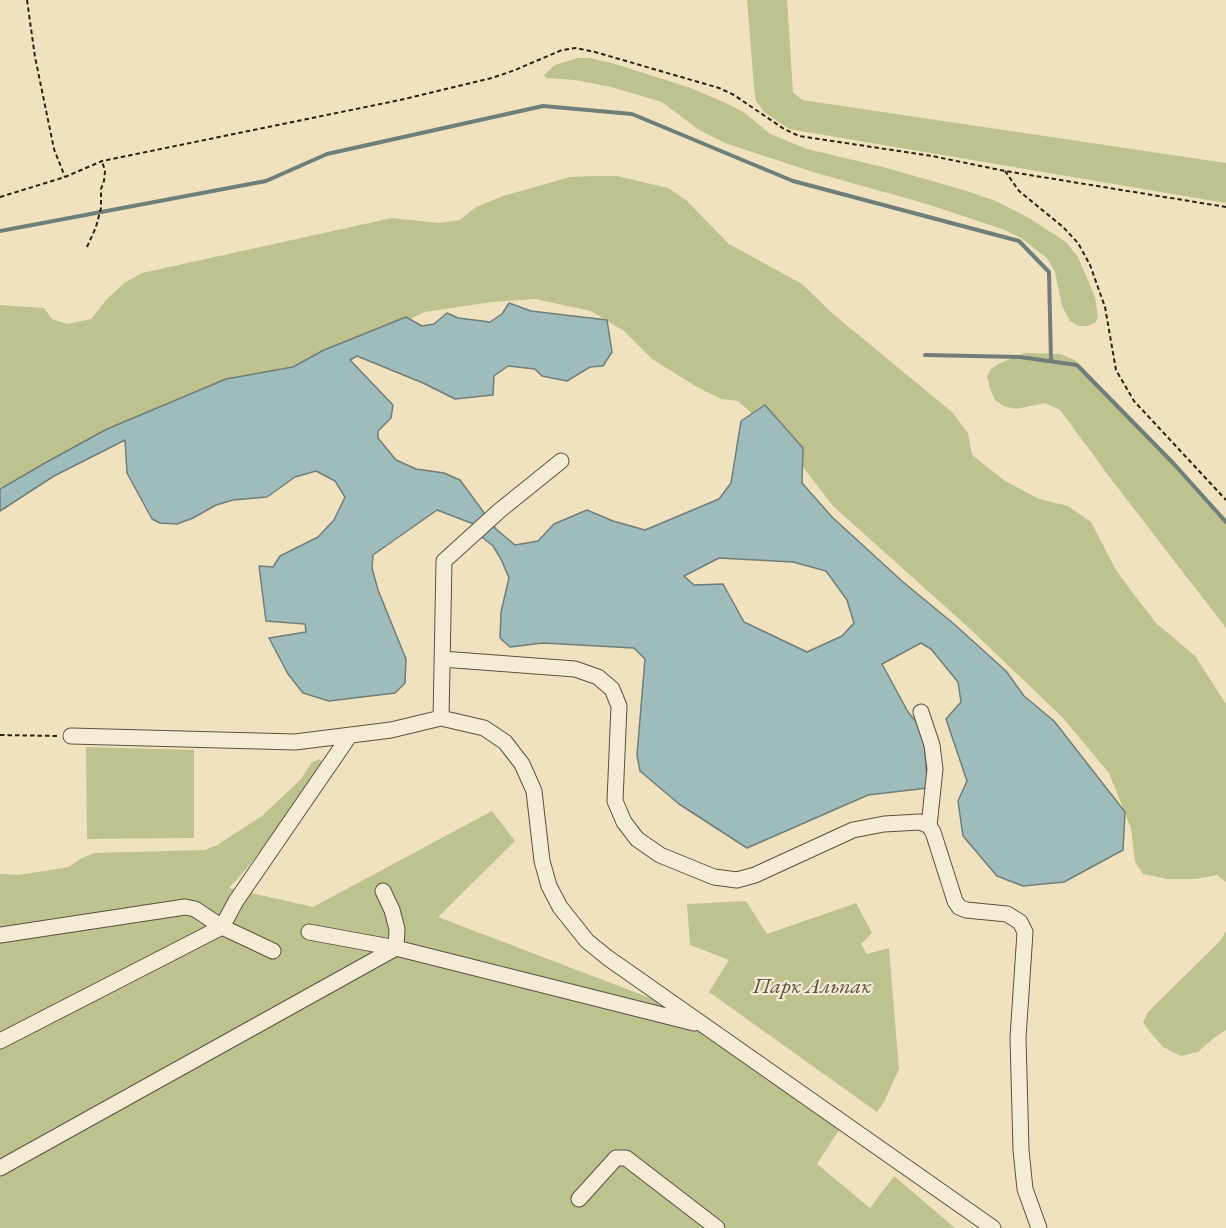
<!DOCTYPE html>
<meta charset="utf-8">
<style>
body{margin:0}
canvas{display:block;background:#f0e2bf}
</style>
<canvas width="1226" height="1228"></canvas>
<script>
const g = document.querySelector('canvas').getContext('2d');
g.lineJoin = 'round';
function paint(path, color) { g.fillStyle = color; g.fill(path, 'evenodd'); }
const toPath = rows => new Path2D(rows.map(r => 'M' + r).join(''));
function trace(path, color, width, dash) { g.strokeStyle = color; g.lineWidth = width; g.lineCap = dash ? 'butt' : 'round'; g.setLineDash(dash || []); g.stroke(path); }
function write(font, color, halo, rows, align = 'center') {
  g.font = font + ' "EB Garamond",serif'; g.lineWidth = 4.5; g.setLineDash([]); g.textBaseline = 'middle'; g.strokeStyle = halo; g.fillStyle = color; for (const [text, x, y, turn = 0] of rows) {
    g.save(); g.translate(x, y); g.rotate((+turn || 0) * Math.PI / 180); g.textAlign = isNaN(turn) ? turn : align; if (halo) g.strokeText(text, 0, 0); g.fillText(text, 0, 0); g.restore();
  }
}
const green = toPath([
 [747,0,787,0,793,92,802,100,1226,163,1226,203,789,129,764,112,756,101,754,88],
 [577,58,589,58,612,63,688,87,726,103,745,113,770,134,807,149,887,168,967,191,996,201,1029,218,1066,242,1078,257,1095,297,1098,317,1095,323,1087,326,1078,326,1070,321,1062,306,1055,272,1047,258,1021,238,1005,230,930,205,813,172,725,143,699,130,662,102,611,87,575,80,546,78,544,75,555,65],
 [596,176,617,176,668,188,686,200,729,244,802,284,833,314,952,412,968,433,972,455,1005,481,1039,499,1068,506,1091,522,1116,570,1129,588,1156,623,1195,656,1226,704,1226,882,1217,875,1196,879,1167,879,1143,874,1135,862,1131,828,1109,773,1062,717,969,628,833,506,783,441,738,401,721,399,697,387,652,359,624,331,591,311,535,299,492,302,425,312,326,359,101,443,0,488,0,305,44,308,52,319,67,324,91,319,107,299,124,283,142,273,392,218,439,223,460,220,476,207,503,196,570,177],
 [1025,353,1060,354,1075,360,1226,519,1226,628,1111,479,1060,410,1045,403,1016,409,1003,406,995,400,990,389,987,376,991,369,998,364],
 [86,747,194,750,194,838,87,839],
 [319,759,324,762,322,768,248,867,229,888,313,907,492,811,515,841,438,917,658,1001,839,1130,817,1164,870,1208,894,1176,955,1228,0,1228,0,874,19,875,69,867,80,859,94,853,205,850,217,845,262,816,301,779,312,762],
 [746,901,767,934,856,903,872,933,861,944,867,954,889,948,899,1069,884,1102,877,1112,709,992,729,960,690,945,687,904],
 [1226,931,1226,1030,1215,1037,1198,1052,1181,1056,1163,1047,1149,1031,1143,1022,1148,1012,1221,940]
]);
const water = toPath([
 [509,303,531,311,607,320,612,352,603,366,590,367,567,381,542,376,535,369,508,366,494,376,493,395,455,399,423,383,357,356,350,360,393,405,391,418,378,431,378,438,396,460,416,469,444,473,460,480,496,529,515,545,538,541,554,524,587,510,613,521,645,530,719,499,731,483,741,421,765,405,803,448,802,483,832,517,903,582,954,624,1006,671,1024,696,1054,721,1125,812,1123,850,1064,882,1023,886,997,876,963,836,958,801,967,781,946,719,961,702,958,682,931,649,921,643,882,664,908,712,923,730,928,788,868,795,747,848,679,804,640,771,637,755,645,659,634,648,543,643,510,647,500,638,501,612,509,578,501,559,493,546,483,538,479,526,437,510,373,555,372,568,378,590,406,659,405,683,395,693,329,701,303,693,288,674,269,638,306,632,305,624,266,621,259,566,273,567,280,556,318,537,334,520,345,497,335,481,316,471,295,477,267,497,233,500,216,505,193,518,177,524,160,523,152,519,127,473,125,440,54,476,0,511,0,489,45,463,107,429,226,379,293,367,324,350,406,317,422,326,434,324,447,313,458,318,490,322,502,314,509,303],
 [719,558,793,562,826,571,847,600,854,623,842,636,807,652,744,622,723,584,694,585,684,576,719,558]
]);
const stream = toPath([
 [0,231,266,181,327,154,543,106,632,114,793,181,1019,241,1049,272,1051,361],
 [925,355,1020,357,1077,365,1174,464,1226,522]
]);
const path = toPath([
 [27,0,35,57,54,149,65,177],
 [1005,171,1019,191,1063,227,1078,243,1090,265,1105,307,1116,370,1134,401,1226,500],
 [0,197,65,177,102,161,400,100,492,78,515,70,562,50,576,48,595,52,719,88,734,95,784,129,799,136,932,156,1005,171,1226,207],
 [87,247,96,227,101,208,101,189,104,181,105,171,102,161],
 [0,735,59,736]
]);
const minor = toPath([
 [442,659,575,669,598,677,612,689,619,706,615,801,624,822,637,839,660,855,714,877,737,880,755,875,853,830,884,824,920,822,929,826,933,832,955,901,959,907,966,910,1007,914,1020,922,1025,932,1018,1038,1021,1150,1025,1189,1039,1228],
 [921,712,932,745,935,769,929,826],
 [441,718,444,561,499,511,561,461],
 [71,736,295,742,391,730,441,718,484,728,505,742,522,764,534,791,542,861,549,886,560,907,587,941,608,958,993,1228],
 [309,932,396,948,694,1023],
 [0,935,185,907,195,909,222,927,273,951],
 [0,1041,222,927,236,901,350,735],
 [0,1168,396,948,397,929,392,910,383,891],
 [579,1199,616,1158,626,1158,717,1228]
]);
const parkNames = [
 ["Парк Альпак",812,987]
];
paint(green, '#bec28f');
paint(water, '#9ebcbb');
trace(water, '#707e79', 1.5);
trace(stream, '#707e79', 4);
trace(minor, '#5c5140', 17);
trace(path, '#2b2115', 2, [4.5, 3]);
trace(minor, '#f5ecd5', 15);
write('italic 22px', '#57513a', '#f5ecd5', parkNames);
</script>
